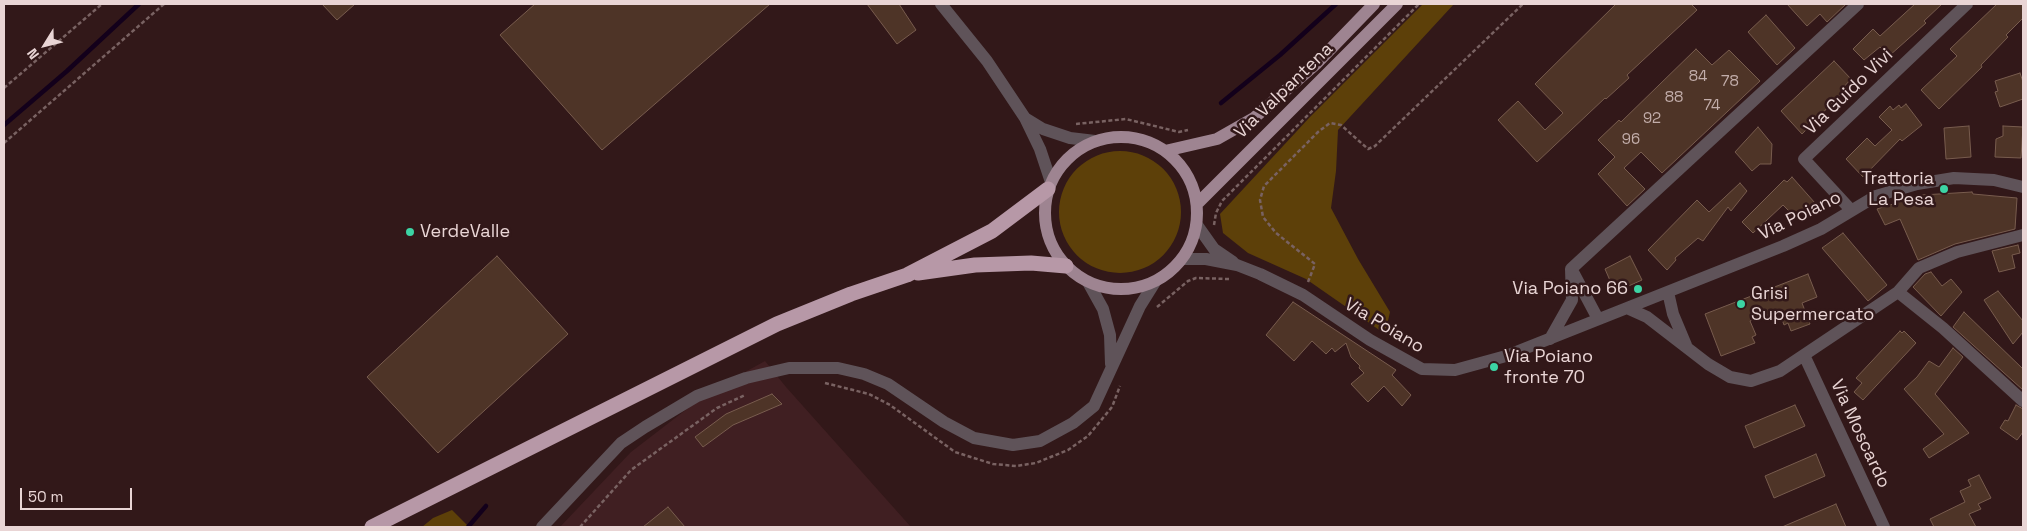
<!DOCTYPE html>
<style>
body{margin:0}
#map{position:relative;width:2027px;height:531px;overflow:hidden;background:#321819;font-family:"Space Grotesk",sans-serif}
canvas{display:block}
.frame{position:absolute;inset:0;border:5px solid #e9d5d5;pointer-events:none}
.north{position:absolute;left:20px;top:20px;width:50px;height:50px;-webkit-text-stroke:4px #321819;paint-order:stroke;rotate:234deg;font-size:14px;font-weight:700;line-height:20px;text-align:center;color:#e9d5d5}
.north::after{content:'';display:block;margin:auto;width:18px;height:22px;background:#e9d5d5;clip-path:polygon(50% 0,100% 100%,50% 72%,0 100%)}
.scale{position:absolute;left:20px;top:488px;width:112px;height:22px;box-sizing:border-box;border:2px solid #e9d5d5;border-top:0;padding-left:6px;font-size:15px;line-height:18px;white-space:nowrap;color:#e9d5d5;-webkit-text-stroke:4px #321819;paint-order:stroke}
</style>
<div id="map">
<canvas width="2027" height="531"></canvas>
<div class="frame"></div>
<div class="north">N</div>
<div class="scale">50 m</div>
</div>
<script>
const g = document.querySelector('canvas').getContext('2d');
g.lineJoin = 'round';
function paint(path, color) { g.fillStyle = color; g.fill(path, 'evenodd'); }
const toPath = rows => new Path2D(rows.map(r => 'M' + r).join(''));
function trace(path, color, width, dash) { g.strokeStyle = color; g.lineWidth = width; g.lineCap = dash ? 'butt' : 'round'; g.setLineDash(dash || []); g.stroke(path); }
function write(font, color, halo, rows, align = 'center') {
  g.font = font + ' "Space Grotesk",sans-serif'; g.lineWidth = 5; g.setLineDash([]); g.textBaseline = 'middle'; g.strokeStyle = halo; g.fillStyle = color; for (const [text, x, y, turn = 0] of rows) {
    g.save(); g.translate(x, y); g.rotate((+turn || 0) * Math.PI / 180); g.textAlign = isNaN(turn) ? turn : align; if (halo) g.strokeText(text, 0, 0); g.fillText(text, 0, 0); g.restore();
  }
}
const built = toPath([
 [765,361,786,387,911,527,560,527,631,452,709,392]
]);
const green = toPath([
 [1423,4,1454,4,1338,130,1336,171,1331,208,1358,259,1390,312,1385,334,1306,279,1248,253,1223,233,1220,214,1309,118],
 '1059 212a61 61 0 1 1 122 0a61 61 0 1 1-122 0Z',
 [452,510,469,527,422,527,433,518]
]);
const stream = toPath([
 [1221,103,1280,55,1336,4],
 [4,125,67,71,139,4],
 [468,527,486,506]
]);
const building = toPath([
 [322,4,355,4,337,20,322,4],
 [535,4,770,4,602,150,500,35,535,4],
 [867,4,899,4,916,30,897,44,867,4],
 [1616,4,1691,4,1697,10,1627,75,1629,78,1606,99,1605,98,1537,162,1498,120,1518,101,1545,130,1563,113,1535,84,1616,4],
 [1787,4,1846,4,1827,22,1820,14,1807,26,1787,4],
 [1915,4,1942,4,1924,21,1926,23,1889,56,1880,47,1864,60,1853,49,1873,29,1880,36,1915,4],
 [1997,4,2023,4,2023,18,2006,35,2008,37,1981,65,1982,67,1939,109,1921,90,1957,56,1950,49,1997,4],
 [1766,15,1795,48,1777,65,1748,32,1766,15],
 [1696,49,1712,65,1729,50,1760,81,1662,173,1641,152,1624,168,1645,189,1627,206,1598,174,1615,157,1598,140,1619,120,1621,122,1696,49],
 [1834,61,1851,79,1841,90,1843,92,1802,134,1781,111,1834,61],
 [2020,73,2023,82,2023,99,2000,107,1995,92,1998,91,1995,81,2020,73],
 [1906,104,1922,125,1902,141,1900,139,1863,177,1846,159,1867,138,1875,146,1892,130,1879,117,1890,106,1893,110,1899,105,1901,108,1906,104],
 [1969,126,1971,157,1946,159,1944,128,1969,126],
 [2003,126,2023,127,2021,158,1995,157,1996,139,2003,136,2003,126],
 [1758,127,1772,144,1771,164,1760,164,1752,171,1735,152,1758,127],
 [1792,177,1815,203,1804,213,1801,210,1795,217,1783,205,1753,233,1742,222,1784,180,1787,182,1792,177],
 [1740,183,1747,191,1731,211,1728,207,1703,241,1698,238,1675,258,1676,260,1667,270,1648,250,1697,200,1709,212,1740,183],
 [1972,192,1973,194,2017,198,2015,229,1955,244,1918,260,1900,219,1885,225,1877,209,1922,195,1972,192],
 [1843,233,1887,285,1868,301,1822,248,1843,233],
 [2018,245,2020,253,2012,255,2015,268,1999,272,1992,251,2018,245],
 [497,256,568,334,438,453,367,377,497,256],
 [1630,256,1642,280,1615,292,1605,269,1630,256],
 [1931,272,1942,286,1951,279,1962,292,1941,316,1913,287,1925,274,1931,272],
 [1808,274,1817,297,1802,303,1810,324,1791,331,1788,323,1784,325,1779,311,1750,321,1756,335,1752,337,1755,343,1721,356,1705,314,1808,274],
 [1998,291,2023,321,2023,332,2013,344,1984,300,1998,291],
 [1293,302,1396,370,1392,375,1411,395,1402,406,1384,386,1368,402,1351,384,1364,373,1359,368,1360,366,1351,357,1346,343,1335,352,1332,348,1326,354,1312,341,1294,361,1266,335,1293,302],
 [1964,312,2023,369,2023,390,1953,327,1964,312],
 [1900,331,1902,333,1904,331,1916,343,1863,400,1854,392,1862,383,1856,378,1900,331],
 [1953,348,1963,357,1935,394,1969,433,1929,458,1923,449,1944,434,1904,389,1917,377,1929,361,1939,367,1953,348],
 [772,394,782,404,733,425,703,447,695,437,726,414,772,394],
 [1795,405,1805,426,1754,448,1745,426,1795,405],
 [2016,405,2023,409,2023,432,2017,440,2000,428,2005,420,2008,421,2016,405],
 [1816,454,1825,476,1774,498,1765,476,1816,454],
 [1979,475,1991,498,1978,504,1981,509,1969,514,1976,527,1934,527,1930,519,1965,502,1960,491,1971,486,1968,480,1979,475],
 [1836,504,1846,527,1782,527,1836,504],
 [668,507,685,527,643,527,668,507]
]);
const path = toPath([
 [4,88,102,4],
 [1076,124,1126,119,1179,132,1188,130],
 [4,143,164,4],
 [1214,225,1216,213,1222,201,1419,4],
 [1308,282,1315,264,1276,233,1263,217,1260,200,1264,186,1318,132,1330,123,1341,125,1368,149,1375,146,1523,4],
 [1157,307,1188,281,1196,278,1229,279,1230,277],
 [825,383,869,394,890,405,955,452,993,464,1016,466,1036,463,1068,450,1088,436,1112,407,1120,386],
 [580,527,631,470,717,408,745,395]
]);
const minor = toPath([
 [941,4,987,61,1025,118,1040,149,1051,182],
 [1025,118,1043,129,1070,138,1095,141],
 [1851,210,1804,159,1967,4],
 [1197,225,1214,249,1233,262],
 [1183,259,1206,259,1237,265,1260,274,1303,295,1370,340,1422,369,1455,370,1506,356,1783,246,1821,229,1876,196,1917,184,1954,178,1994,180,2023,187],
 [1571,269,1858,4],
 [1572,270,1598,319],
 [1088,282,1103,309,1110,335,1111,364],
 [1668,292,1673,314,1686,345],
 [1898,292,1943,328,2023,401],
 [1627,308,1647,317,1708,364,1730,377,1751,381,1780,371,1898,292,1919,268,1957,252,2023,235],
 [1550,339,1572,300,1571,269],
 [1804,355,1884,527],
 [542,527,621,443,645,427,697,396,746,378,789,368,838,368,864,374,888,384,944,422,974,438,1013,445,1040,441,1073,423,1094,406,1140,306,1155,282]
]);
const major = toPath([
 '1045 213a76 76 0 1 1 152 0a76 76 0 1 1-152 0Z',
 [1165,151,1217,139,1254,118,1316,64,1374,4],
 [1197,204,1397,4]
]);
const highway = toPath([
 [918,273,975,265,1031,263,1066,266],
 [372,527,777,324,851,294,907,275,992,231,1048,189]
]);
const markers = [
 [1944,189,5,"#3cd4a4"],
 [410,232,5,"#3cd4a4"],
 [1638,289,5,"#3cd4a4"],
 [1741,304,5,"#3cd4a4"],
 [1494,367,5,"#3cd4a4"]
];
const numberNames = [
 ["84",1698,77],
 ["78",1730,82],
 ["88",1674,98],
 ["74",1712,106],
 ["92",1652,119],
 ["96",1631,140]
];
const streetNames = [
 ["Via Valpantena",1284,91,-44],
 ["Via Guido Vivi",1849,92,-44],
 ["Via Poiano",1800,216,-26],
 ["Via Poiano",1384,326,31],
 ["Via Moscardo",1860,434,65]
];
const poiNames = [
 ["Trattoria",1934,179,"right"],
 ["La Pesa",1934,200,"right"],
 ["VerdeValle",420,232],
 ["Via Poiano 66",1628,289,"right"],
 ["Grisi",1751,294],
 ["Supermercato",1751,315],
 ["Via Poiano",1504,357],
 ["fronte 70",1504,378]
];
paint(built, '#401f22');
paint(green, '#5d4009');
trace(stream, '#13001b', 4.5);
paint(building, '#4e3427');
trace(building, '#785c4e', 1);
trace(path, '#796262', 2.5, [4, 2.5]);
trace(minor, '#5f5359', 12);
trace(major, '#9e8491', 12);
trace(highway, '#b798a7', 15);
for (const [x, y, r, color] of markers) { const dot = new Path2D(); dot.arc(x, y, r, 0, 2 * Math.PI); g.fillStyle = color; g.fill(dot); trace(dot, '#321819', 2); }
write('15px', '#c2adaa', null, numberNames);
write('18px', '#e9d5d5', '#321819', streetNames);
write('18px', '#e9d5d5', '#321819', poiNames, 'left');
</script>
